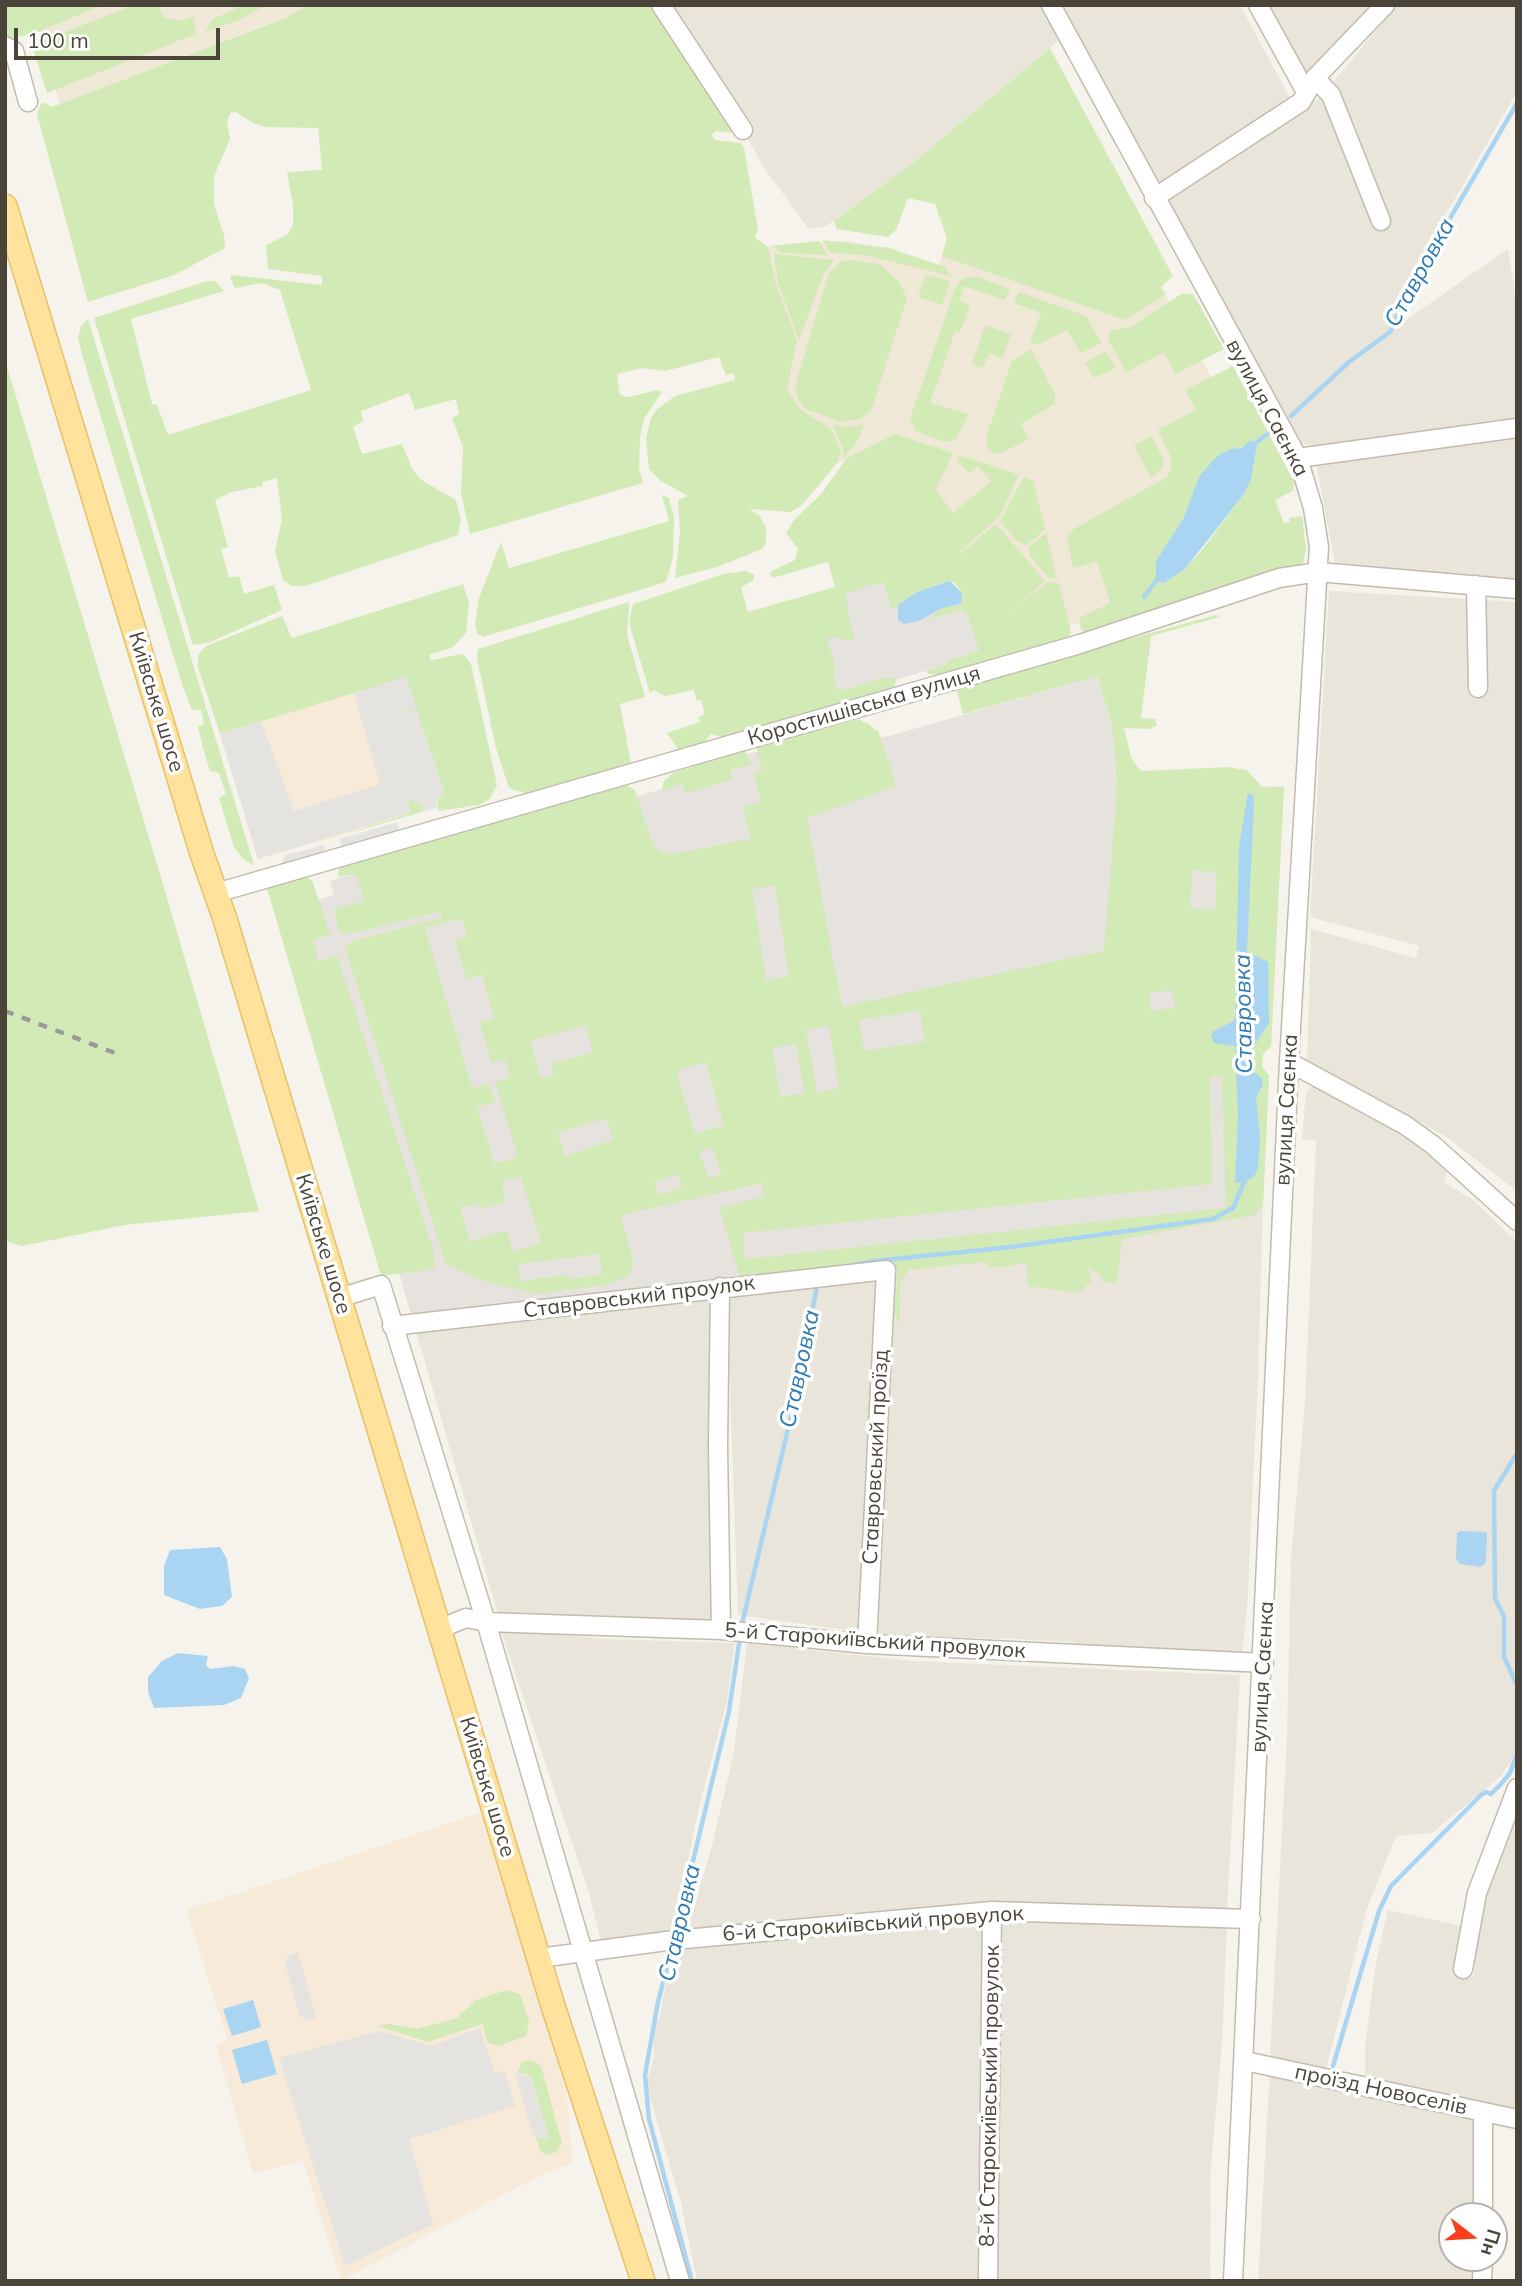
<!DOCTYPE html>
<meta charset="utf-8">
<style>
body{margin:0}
#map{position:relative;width:1522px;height:2286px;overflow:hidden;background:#f6f3ec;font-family:Mulish,sans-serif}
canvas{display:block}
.frame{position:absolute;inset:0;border:7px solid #4b4439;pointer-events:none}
.north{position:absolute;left:1438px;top:2202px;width:70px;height:70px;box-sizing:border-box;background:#fff;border:2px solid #b7b4b0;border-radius:50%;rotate:107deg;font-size:19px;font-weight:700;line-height:28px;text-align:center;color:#4b4439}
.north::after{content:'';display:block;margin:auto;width:24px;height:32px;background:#fc3f1d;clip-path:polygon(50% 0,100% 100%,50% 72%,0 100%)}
.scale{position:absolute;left:14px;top:28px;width:206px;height:32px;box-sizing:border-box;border:4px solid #4b4439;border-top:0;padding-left:9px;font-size:21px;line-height:24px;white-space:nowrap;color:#4b4439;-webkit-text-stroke:5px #fff;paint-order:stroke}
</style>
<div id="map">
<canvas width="1522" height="2286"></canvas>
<div class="frame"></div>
<div class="north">Пн</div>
<div class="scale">100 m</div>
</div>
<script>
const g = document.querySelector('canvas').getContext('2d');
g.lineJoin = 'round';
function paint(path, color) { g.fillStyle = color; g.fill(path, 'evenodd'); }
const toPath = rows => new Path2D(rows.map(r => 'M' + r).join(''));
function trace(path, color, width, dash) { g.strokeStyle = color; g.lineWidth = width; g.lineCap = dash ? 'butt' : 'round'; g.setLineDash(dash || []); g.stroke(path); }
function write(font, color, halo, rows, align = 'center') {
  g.font = font + ' Mulish,sans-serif'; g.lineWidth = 7; g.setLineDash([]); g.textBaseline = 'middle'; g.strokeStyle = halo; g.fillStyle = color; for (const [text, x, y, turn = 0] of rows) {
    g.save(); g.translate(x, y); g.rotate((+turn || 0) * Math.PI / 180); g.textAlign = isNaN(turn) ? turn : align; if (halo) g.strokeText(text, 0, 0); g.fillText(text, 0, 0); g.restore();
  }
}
const residential = toPath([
 [666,5,1040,5,1059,40,909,166,834,221,823,227,809,229,764,168,723,94],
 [1063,5,1240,5,1291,100,1175,179,1159,184],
 [1264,5,1376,5,1355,30,1303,76],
 [1397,5,1517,5,1517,92,1390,310,1406,320,1508,249,1517,306,1517,422,1313,447,1298,442,1167,198,1321,97],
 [1517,434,1517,579,1335,564,1316,463],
 [1329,591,1517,602,1517,1191,1445,1136,1307,1061,1311,929,1416,958,1419,946,1310,917],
 [1312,1086,1378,1120,1438,1157,1448,1169,1444,1182,1473,1200,1517,1242,1517,1752,1501,1776,1432,1833,1396,1836,1367,1908,1326,2070,1270,2058,1287,1737,1291,1557,1305,1403,1316,1141,1302,1139,1306,1092],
 [1263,1205,1258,1378,1247,1610,1242,1653,1081,1647,1073,1642,1017,1639,887,1636,738,1615,728,1332,729,1294,745,1259],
 [710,1291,717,1622,498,1614,415,1328],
 [500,1628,603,1639,735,1643,727,1701,700,1803,673,1933,601,1941,589,1893],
 [747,1643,913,1661,1240,1675,1227,1910,1051,1904,883,1912,687,1932,713,1842,734,1751],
 [1517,1813,1517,2114,1365,2076,1365,2046,1376,1962,1388,1910,1462,1926,1452,1975,1474,1977,1476,1943,1488,1880],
 [1002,1916,1227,1924,1222,2044,1211,2165,1210,2281,697,2281,681,2203,646,2084,654,2057,654,2025,659,2020,667,1979,679,1943],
 [1270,2069,1474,2118,1476,2216,1452,2216,1452,2258,1477,2258,1476,2281,1258,2281]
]);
const commercial = toPath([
 [406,676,436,808,258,859,220,734],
 [494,1808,562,2044,573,2162,529,2181,341,2281,303,2160,253,2174,216,2045,228,2041,186,1910]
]);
const industrial = toPath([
 [851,568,979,604,969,615,979,651,949,660,945,665,746,724],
 [1098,676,1112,728,1116,782,1284,787,1271,1046,1263,1054,1262,1067,1269,1076,1263,1205,745,1259,741,1279,412,1319,297,906,334,895,330,881,735,769,733,758,868,723,881,737,889,736]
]);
const education = toPath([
 [30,5,317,5,60,104],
 [947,238,1160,285,1240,428,1121,610,1025,639,872,463,838,462,796,420,760,376,762,250,770,246,844,241,889,248,939,265]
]);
const green = toPath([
 [5,5,102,5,38,32,6,40],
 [134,5,158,5,163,17,179,21,193,17,196,34,47,93,32,45],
 [244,5,264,6,241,19,205,32,213,19],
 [309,5,650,5,733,127,731,133,715,131,712,135,715,140,741,143,744,148,758,229,755,237,768,247,776,284,797,340,787,390,801,410,830,428,841,451,838,462,802,505,791,512,749,509,759,515,766,528,766,543,762,549,720,566,675,578,680,532,678,500,688,496,661,481,649,469,646,438,651,418,656,410,675,396,735,380,734,373,726,375,719,357,665,371,642,368,617,374,620,395,629,397,657,390,662,392,644,419,640,437,639,468,643,483,470,534,461,493,463,447,452,418,459,414,456,399,415,410,409,393,361,411,363,421,353,427,362,454,402,444,412,468,420,479,456,500,461,520,458,535,305,586,292,586,283,580,275,551,282,520,277,478,262,482,263,486,232,492,215,500,228,547,221,549,229,578,239,576,244,594,274,585,282,610,208,643,193,645,94,318,207,281,215,281,224,291,131,319,152,404,157,405,168,435,311,390,280,290,262,283,235,288,230,277,232,275,322,285,322,276,268,269,266,245,287,235,293,225,293,205,287,172,322,170,318,128,266,127,253,123,236,112,230,113,227,122,230,139,214,176,214,204,224,235,225,248,174,275,88,302,37,114,41,104,45,103,52,107,285,18],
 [1050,48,1173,276,1161,287,1166,294,1125,320,942,256,947,238,935,204,908,198,896,230,888,237,837,229,834,221,909,166],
 [822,240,889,248,945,267,951,276,865,255,831,253],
 [819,241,827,255,784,253,771,246],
 [774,254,834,260,824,273,799,340,778,283],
 [848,260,880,264,899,282,907,298,871,411,860,419,841,422,805,409,798,400,795,386,829,273,840,262],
 [926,275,950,281,942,305,918,297],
 [975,276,1010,289,1005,300,964,286,959,301,970,305,960,333,955,332,930,403,968,414,956,439,944,442,916,431,910,419,955,289,961,280],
 [1019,292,1086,316,1101,343,1081,353,1067,330,1037,345,1030,343,1041,313,1014,303],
 [1181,294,1193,294,1224,349,1176,374,1164,352,1126,372,1109,341,1109,331,1131,327],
 [88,319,254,865,243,859,234,847,219,798,226,794,219,773,210,771,203,748,198,726,204,724,201,710,192,710,182,684,83,358,78,338,81,326],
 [985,325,1011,334,1003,358,989,353,983,368,972,364],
 [1031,349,1055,394,1055,404,1021,424,1028,439,1000,454,993,453,987,447,986,438,1012,361],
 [1106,351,1116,368,1094,378,1085,363],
 [5,360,162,881,259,1211,125,1225,22,1246,5,1241],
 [1233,366,1294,482,1293,491,1275,500,1284,523,1290,522,1289,518,1302,516,1306,549,1303,563,1083,632,1079,624,1081,617,1110,603,1097,561,1073,568,1067,537,1074,529,1167,477,1171,469,1171,457,1158,430,1196,410,1185,390],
 [1257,444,1251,479,1244,494,1202,550,1185,569,1164,583,1156,561,1184,517,1199,477,1224,452],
 [832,424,846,427,864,424,857,442,843,458,843,448],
 [895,434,953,453,936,490,953,513,991,481,978,466,969,473,958,461,959,455,1019,475,999,517,959,552,961,553,996,524,1045,581,1010,612,1048,582,1059,583,1071,632,1069,637,943,675,929,674,926,671,945,665,949,660,979,651,968,615,962,610,929,619,942,608,961,605,962,593,955,583,947,582,917,592,891,609,884,583,876,584,845,593,854,641,832,637,827,639,835,665,834,684,840,691,882,678,897,679,894,688,724,738,711,734,704,744,678,749,667,733,700,722,699,717,705,714,701,700,697,701,694,690,665,696,654,690,650,693,629,623,633,604,723,574,745,571,755,575,753,581,741,587,748,612,835,587,828,562,772,578,770,572,795,560,798,549,786,533,794,520,822,493,846,459],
 [1152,436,1164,462,1162,469,1151,478,1134,446],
 [1024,477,1033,481,1045,529,1027,545,1017,541,1000,521],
 [662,495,669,498,674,517,673,557,666,582,483,637,477,634,475,624,479,598,501,542,509,568,669,521],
 [1046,533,1048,542,1057,579,1049,578,1030,556,1029,547],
 [463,584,469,603,466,633,453,647,429,655,431,660,463,654,471,664,497,785,490,799,479,805,438,811,437,798,444,792,415,708,382,719,406,677,220,734,198,668,198,655,206,646,282,616,292,638],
 [629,602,627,635,645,697,620,704,631,764,528,794,509,788,496,748,477,659,478,649],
 [1216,615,1220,617,1151,636,1141,718,1155,719,1157,725,1149,729,1124,728,1131,757,1138,768,1143,771,1227,767,1247,770,1263,788,1284,787,1271,1046,1263,1054,1262,1067,1269,1076,1263,1205,1254,1215,1122,1239,1117,1283,1104,1282,1097,1273,1087,1267,1092,1280,1079,1293,1028,1286,1026,1262,1006,1267,991,1267,983,1262,908,1270,900,1285,900,1324,895,1312,898,1271,892,1267,741,1279,719,1208,763,1197,762,1183,621,1215,634,1265,628,1276,605,1285,537,1294,480,1280,446,1264,345,948,353,941,442,918,441,911,358,932,339,933,334,909,364,901,356,874,338,877,339,867,627,785,635,790,650,837,659,852,673,854,751,839,743,807,761,801,753,773,762,770,756,746,859,719,878,731,896,786,807,818,842,1007,1104,951,1117,789,1112,728,1098,676,963,714,956,687],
 [1192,870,1217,872,1215,910,1190,908],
 [775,885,789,976,766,980,752,889],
 [462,918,467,936,455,940,467,979,482,975,494,1018,480,1023,492,1063,505,1059,510,1077,495,1082,518,1157,494,1164,477,1107,495,1102,489,1084,472,1088,425,928],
 [1172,990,1175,1008,1151,1011,1149,993],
 [920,1010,925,1042,864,1051,859,1020],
 [586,1025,593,1052,552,1064,554,1075,541,1078,530,1041],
 [829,1026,839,1088,817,1093,806,1030],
 [796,1044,804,1093,780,1097,772,1048],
 [706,1062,724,1125,695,1134,676,1071],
 [1222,1076,1226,1208,745,1259,743,1233,1212,1184,1210,1077],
 [606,1118,613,1140,565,1156,558,1133],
 [712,1147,722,1174,709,1179,699,1152],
 [678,1174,681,1188,658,1195,654,1182],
 [521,1176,541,1243,513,1252,507,1231,470,1242,460,1208,478,1203,481,1209,506,1201,501,1182],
 [600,1254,602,1275,569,1279,568,1275,520,1281,518,1264],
 [745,750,751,765,730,770,732,780,685,793,682,784,662,790,664,781,673,773],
 [412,799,421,804,424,811,337,837,410,813,407,801],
 [306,876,313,882,330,935,313,940,318,961,337,956,433,1249,435,1266,427,1270,381,1276,267,888],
 [507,1990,520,1994,529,2022,526,2036,499,2046,488,2043,482,2024,428,2042,377,2026,388,2024,417,2029,457,2018,476,2000],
 [532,2060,541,2066,562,2143,556,2152,547,2155,540,2151,536,2137,549,2139,531,2076,518,2072,522,2062]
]);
const parking = toPath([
 [406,676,416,706,382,719,416,708,444,792,437,798,436,808,424,811,421,804,408,800,411,812,258,859,220,734,261,721,294,811,380,784,354,694],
 [397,822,399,830,342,847,339,839],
 [324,845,325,852,280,865,286,855],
 [298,1952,316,2017,306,2021,299,2014,285,1963,289,1955],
 [480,2028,494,2071,505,2072,515,2106,409,2139,433,2224,345,2266,279,2058,379,2031,432,2046],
 [515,2072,531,2077,549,2140,533,2136]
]);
const water = toPath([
 [1251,440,1257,445,1251,479,1244,494,1185,569,1164,583,1156,581,1156,561,1184,517,1199,477,1217,456,1231,449,1242,448],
 [950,581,962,593,961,604,942,608,919,621,905,624,898,620,898,605,917,592],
 [1248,793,1253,795,1254,802,1247,952,1268,962,1269,1023,1248,1055,1247,1068,1262,1078,1263,1084,1256,1098,1260,1137,1258,1168,1254,1177,1239,1183,1235,1182,1238,1119,1235,1046,1214,1043,1211,1037,1213,1031,1232,1022,1235,1018,1239,846],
 [1461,1531,1487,1532,1486,1562,1481,1567,1460,1564,1456,1559,1457,1533],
 [220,1547,227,1559,232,1597,222,1606,200,1609,164,1595,164,1566,170,1550],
 [178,1653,208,1656,206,1665,210,1669,234,1666,245,1669,249,1678,241,1698,224,1705,154,1708,148,1692,148,1677,162,1661],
 [253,2000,261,2027,232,2036,223,2009],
 [267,2040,277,2074,242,2084,232,2050]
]);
const stream = toPath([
 [1291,416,1349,362,1390,332,1413,282,1517,103],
 [1253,445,1270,432],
 [1144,597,1158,578],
 [824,1271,874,1261,1011,1247,1213,1219,1233,1208,1246,1178],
 [1517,1453,1494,1491,1495,1598,1504,1617,1504,1657,1517,1685],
 [741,1628,793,1408,818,1281],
 [675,1936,729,1711,740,1637],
 [673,1944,658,2002,645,2075,649,2119,692,2281],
 [1333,2066,1379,1911,1391,1886,1481,1795,1486,1792,1491,1794,1500,1785,1510,1773,1517,1754]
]);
const minor = toPath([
 [661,5,743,130],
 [1051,5,1298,458,1313,508,1319,547,1289,1062,1233,2281],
 [1258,5,1306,92],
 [5,46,14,51,28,102],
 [1315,78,1331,95,1381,221],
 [1154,198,1301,102,1315,78,1385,5],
 [1298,458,1517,428],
 [1476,585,1478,688],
 [216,893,1080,644,1279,578,1318,572,1517,589],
 [1289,1062,1405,1125,1433,1145,1517,1221],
 [720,1287,718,1446,721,1630],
 [339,1298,381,1285,486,1622,680,2281],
 [392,1326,886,1270,867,1644],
 [439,1629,466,1618,486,1622,721,1630,867,1644,1264,1663],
 [539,1958,674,1940,992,1911,1251,1919],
 [1463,1969,1477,1893,1517,1788],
 [1245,2061,1517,2119],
 [1483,2112,1483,2216],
 [988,2281,992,1911],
 [1482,2281,1483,2258]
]);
const major = toPath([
 [5,206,202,854,225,919,553,2006,643,2281]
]);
const rail = toPath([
 [5,1011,115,1053]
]);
const streetNames = [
 ["вулиця Саєнка",1267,408,62],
 ["Київське шосе",156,702,73],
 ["Коростишівська вулиця",864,706,-16],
 ["вулиця Саєнка",1287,1110,-87],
 ["Київське шосе",323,1244,73],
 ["Ставровський проулок",639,1297,-7],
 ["Ставровський проїзд",876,1457,-87],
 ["5-й Старокиївський провулок",875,1641,4],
 ["вулиця Саєнка",1263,1677,-87],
 ["Київське шосе",487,1787,73],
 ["6-й Старокиївський провулок",873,1924,-4],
 ["проїзд Новоселів",1381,2090,12],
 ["8-й Старокиївський провулок",990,2096,-89]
];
const waterNames = [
 ["Ставровка",1420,273,-61],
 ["Ставровка",1244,1014,-91],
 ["Ставровка",800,1369,-78],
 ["Ставровка",680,1923,-77]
];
paint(residential, '#eae5da');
paint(commercial, '#f7ead8');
paint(industrial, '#e6e2dd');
paint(education, '#efe8d6');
paint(green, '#d2eab5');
paint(parking, '#e5e3e0');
paint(water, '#a9d4f2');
trace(stream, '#a9d4f2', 4.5);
trace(minor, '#c2bbae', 21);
trace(major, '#e6c16a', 26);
trace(minor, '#fff', 18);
trace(major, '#ffe39c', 23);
trace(rail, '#9a9a9a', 4.5, [9, 9]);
write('21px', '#4b4439', '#fff', streetNames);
write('italic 23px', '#2e7ab2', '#fff', waterNames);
</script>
